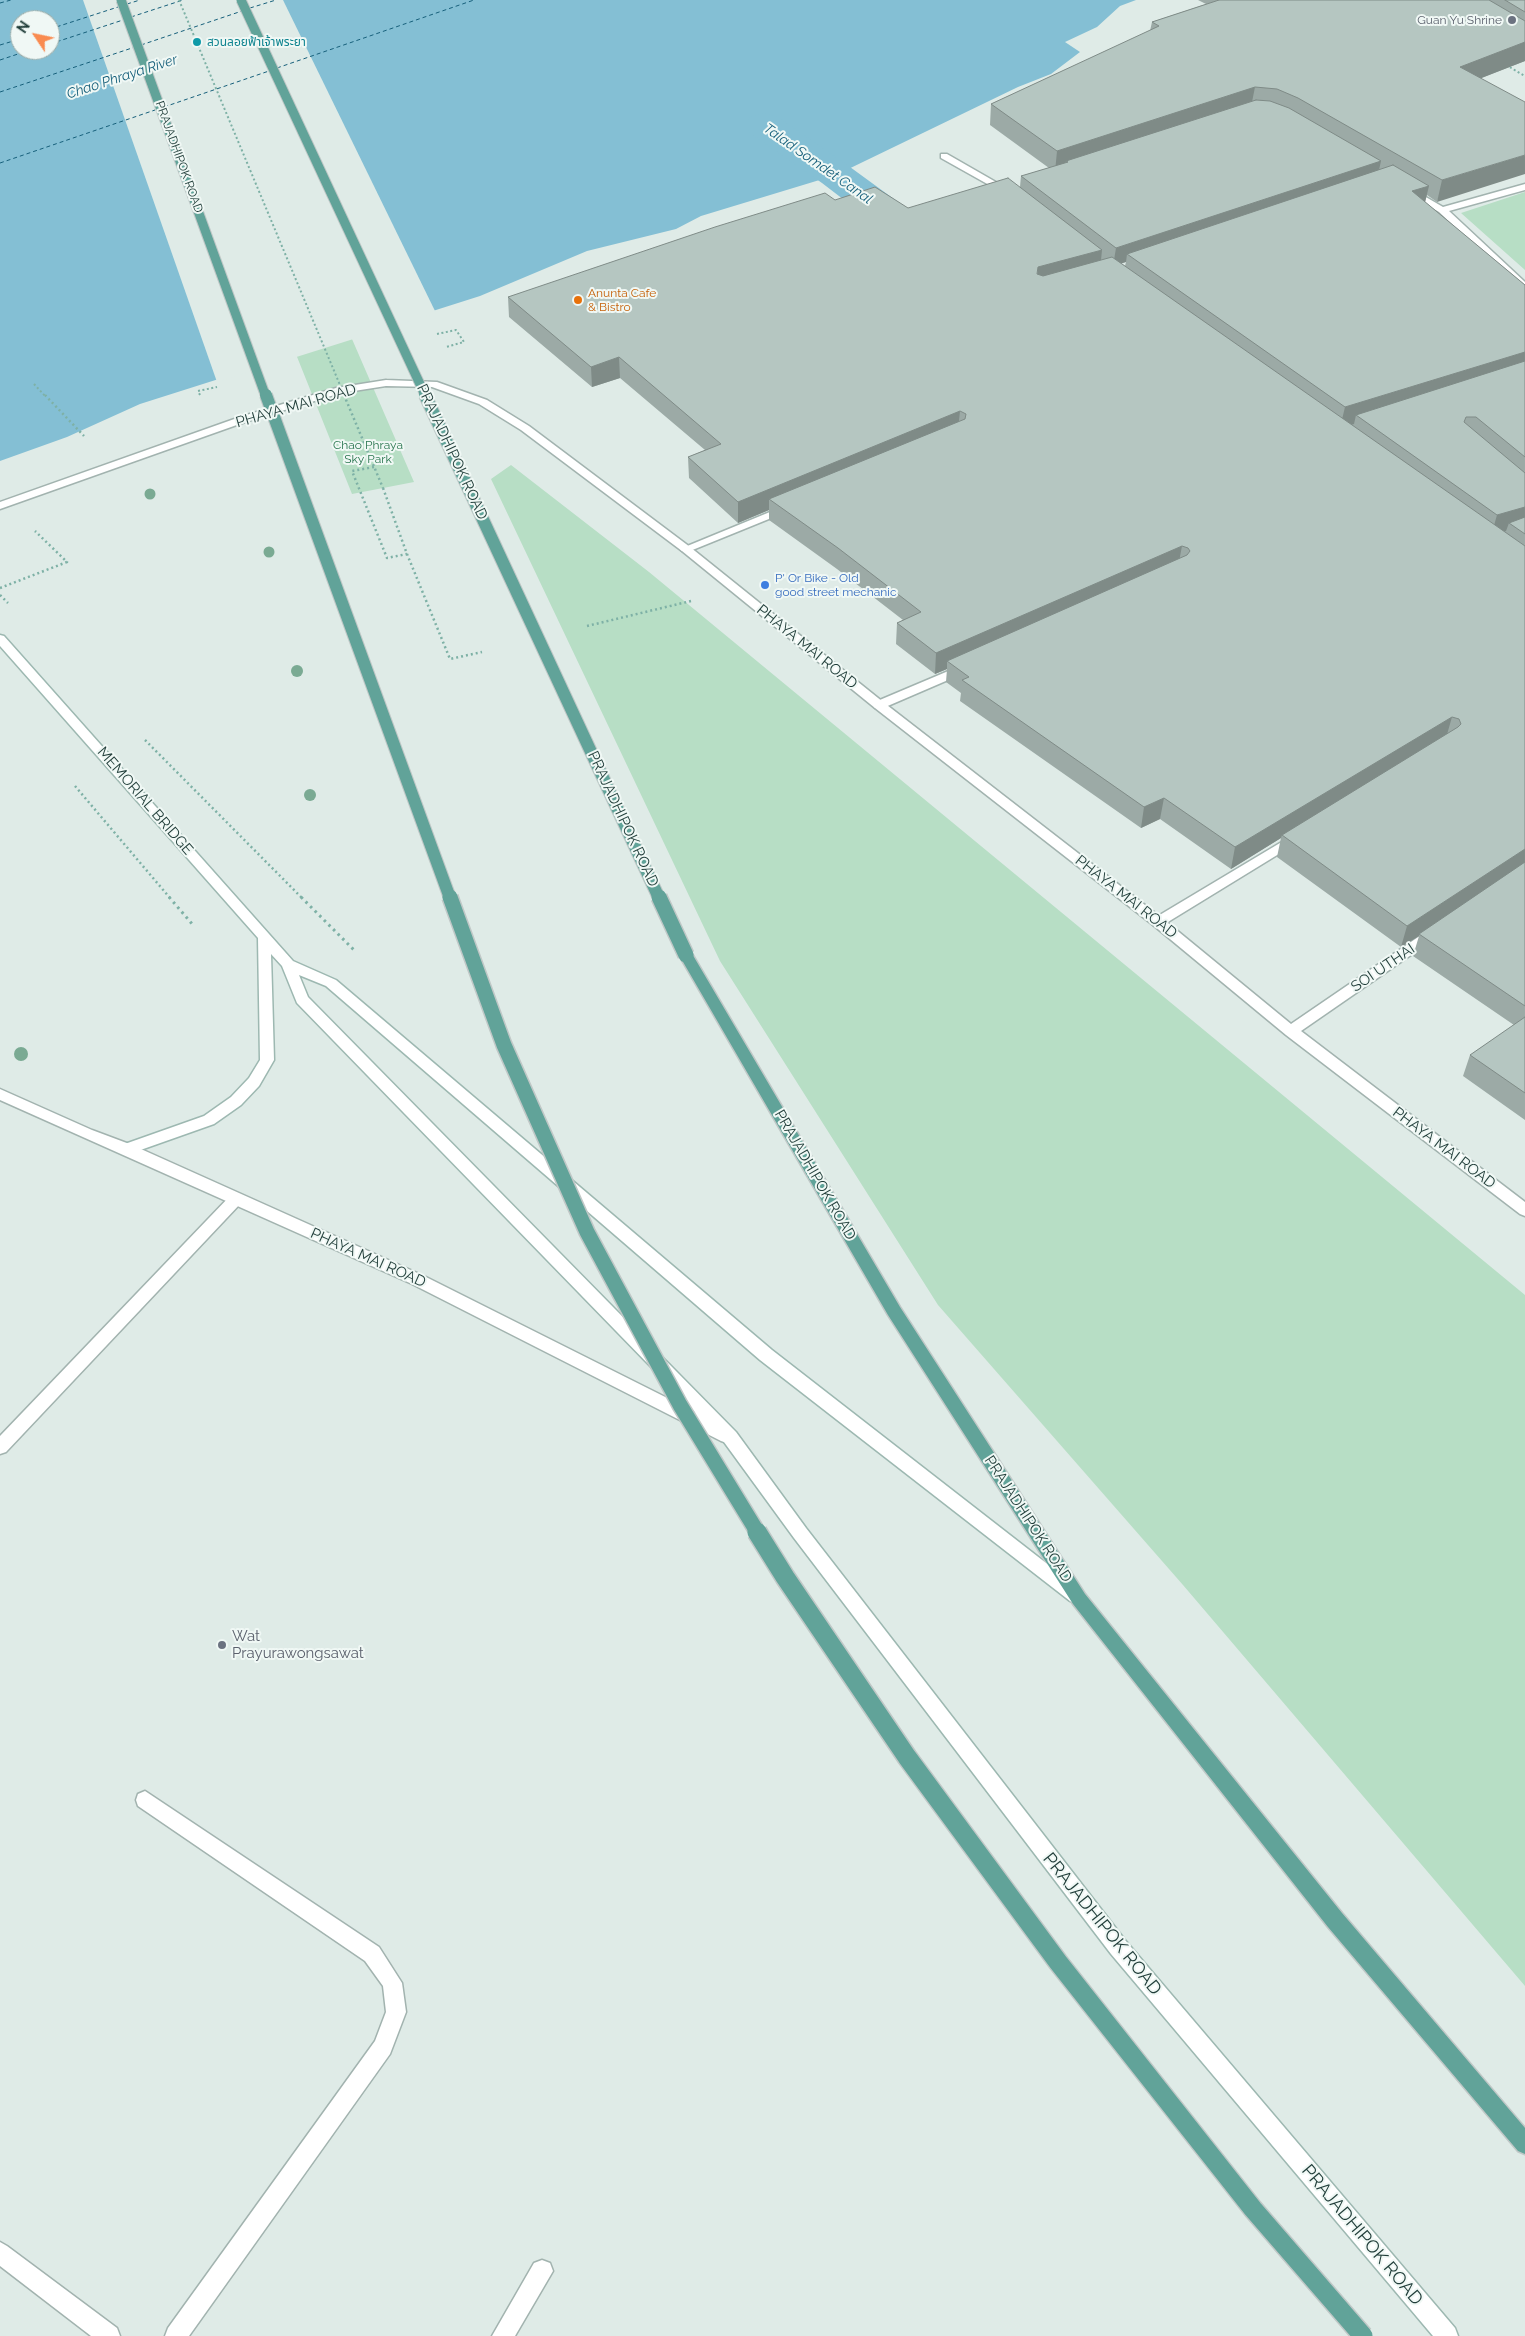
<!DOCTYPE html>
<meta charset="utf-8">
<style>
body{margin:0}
#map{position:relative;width:1525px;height:2336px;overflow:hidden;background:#dfebe7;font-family:Raleway,sans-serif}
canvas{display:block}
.north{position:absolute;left:10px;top:10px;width:50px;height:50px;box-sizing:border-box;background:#f0f8f5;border:1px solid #9cada9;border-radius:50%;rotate:304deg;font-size:14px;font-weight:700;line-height:20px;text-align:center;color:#1f3c38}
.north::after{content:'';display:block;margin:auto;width:18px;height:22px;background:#f98b50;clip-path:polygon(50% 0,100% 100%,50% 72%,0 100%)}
</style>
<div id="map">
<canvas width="1525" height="2336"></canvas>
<div class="north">N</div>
</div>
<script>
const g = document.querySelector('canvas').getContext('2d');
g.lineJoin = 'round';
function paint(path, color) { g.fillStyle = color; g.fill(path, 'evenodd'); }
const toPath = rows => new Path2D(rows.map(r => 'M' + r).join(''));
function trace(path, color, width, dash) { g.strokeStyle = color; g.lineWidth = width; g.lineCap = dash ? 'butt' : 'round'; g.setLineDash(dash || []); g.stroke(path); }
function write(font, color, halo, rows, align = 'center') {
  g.font = font + ' Raleway,"Noto Sans Thai",sans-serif'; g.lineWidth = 4; g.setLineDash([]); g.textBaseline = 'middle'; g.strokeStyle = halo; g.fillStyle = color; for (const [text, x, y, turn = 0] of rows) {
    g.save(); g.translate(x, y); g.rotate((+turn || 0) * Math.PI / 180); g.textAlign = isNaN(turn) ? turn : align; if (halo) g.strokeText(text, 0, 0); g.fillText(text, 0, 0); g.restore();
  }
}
const green = toPath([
 [154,0,205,0,414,482,352,494],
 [1525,192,1525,270,1461,213],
 [511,465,649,572,1525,1295,1525,1986,1183,1585,938,1305,720,961,491,479]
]);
const water = toPath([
 [0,0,1136,0,1120,6,1097,27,1065,42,1080,52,1051,74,1018,87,836,175,701,216,676,229,587,251,480,296,140,404,67,437,0,461],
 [20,20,50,20,50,50,20,50]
]);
const pier = toPath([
 [83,0,283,0,436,313,217,382]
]);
const canal = toPath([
 [764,113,778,117,850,167,946,237,952,246,946,255,931,258,916,255,822,183,750,133,745,125,750,117,764,113]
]);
const ferry = toPath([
 [0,3,11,0],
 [127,4,140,0],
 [250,8,276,0],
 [131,17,183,0],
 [50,29,118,7],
 [50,44,123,20],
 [0,45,20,39],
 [141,45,242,11],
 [0,60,30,50],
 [277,68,474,0],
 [0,92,135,47],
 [164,107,269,71],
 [0,163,155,110]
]);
const pathFar2 = toPath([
 [1506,65,1525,76],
 [437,334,456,330,464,342,446,347],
 [34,384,46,397],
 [200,395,198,391,217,387]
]);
const pathFar1 = toPath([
 [45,395,84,436],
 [374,467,352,471,387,558,407,554],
 [383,488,407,554,450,659,482,652],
 [0,588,67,562,35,531],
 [0,595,8,603],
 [587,626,691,601],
 [145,740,302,898],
 [75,786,170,898]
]);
const path = toPath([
 [169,897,193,925],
 [301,897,354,950]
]);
const service = toPath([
 [787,505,793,508,791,510,690,551,682,551,680,549,787,505],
 [965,664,971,668,969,671,883,708,875,708,873,705,875,702,965,664],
 [1295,834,1302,838,1300,841,1163,925,1153,925,1151,922,1153,919,1295,834],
 [236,1193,241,1195,244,1199,241,1203,6,1452,0,1454,0,1436,231,1195,236,1193],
 [145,1791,379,1947,402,1983,406,2012,390,2054,189,2336,165,2336,168,2328,375,2041,386,2012,383,1986,365,1961,138,1806,136,1800,138,1794,145,1791],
 [0,2242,7,2246,117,2328,120,2336,91,2336,0,2266,0,2242],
 [542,2260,550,2263,553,2271,515,2336,492,2336,534,2263,542,2260]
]);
const minor = toPath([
 [941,154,947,154,1015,193,1007,195,941,158,941,154],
 [1525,184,1525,190,1449,211,1525,282,1525,290,1521,289,1439,212,1404,191,1412,189,1443,207,1525,184],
 [386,380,437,382,487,400,529,426,690,547,883,702,1163,919,1291,1024,1427,931,1437,931,1439,934,1437,937,1301,1031,1525,1202,1525,1216,1520,1214,1286,1035,1153,925,875,708,682,551,521,430,479,404,432,387,386,386,341,393,248,421,0,509,0,502,240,417,336,388,386,380],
 [0,1089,92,1130,132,1145,424,1276,733,1431,735,1436,733,1441,727,1443,721,1441,412,1284,0,1100,0,1089]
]);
const secondary = toPath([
 [0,635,4,636,293,961,336,980,772,1350,1082,1591,1085,1596,1082,1601,1076,1604,1070,1601,760,1360,326,986,299,975,308,997,736,1432,806,1528,1125,1940,1455,2328,1458,2336,1433,2336,1111,1954,794,1538,724,1442,297,1003,282,966,271,954,274,1060,259,1086,241,1105,214,1124,132,1153,122,1153,120,1149,122,1145,204,1116,231,1097,249,1078,260,1060,258,938,0,646,0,635]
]);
const primary = toPath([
 [686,950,691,952,900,1307,1085,1594,1342,1913,1525,2128,1525,2154,1518,2151,1328,1927,1073,1604,888,1315,679,955,686,950]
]);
const pathBridgeFar1 = toPath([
 [179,0,345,397]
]);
const pathBridge = toPath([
 [344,395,383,488]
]);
const primaryBridgeFar3 = toPath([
 [121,0,266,397],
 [241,0,426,397]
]);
const primaryBridgeFar2 = toPath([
 [266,395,450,898],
 [425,395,659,898]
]);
const primaryBridgeFar1 = toPath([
 [450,897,504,1045,587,1232,680,1405,758,1533],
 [659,897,686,955]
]);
const primaryBridge = toPath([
 [757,1532,785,1577,907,1757,1058,1962,1253,2209,1363,2336]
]);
const trees = [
 [150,494,5.5],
 [269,552,5.5],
 [297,671,6],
 [310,795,6],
 [21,1054,7]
];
const wall = toPath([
 [1198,0,1525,0,1525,61,1481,78,1437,202,1427,195,1425,202,1525,285,1525,1120,1463,1076,1470,1055,1514,1025,1413,956,1419,936,1401,947,1277,857,1281,838,1231,869,1160,819,1141,828,960,701,961,693,946,682,947,669,935,674,896,644,897,623,903,620,837,569,769,520,769,510,738,523,689,478,688,457,705,450,620,378,592,387,509,317,508,297,835,200,908,208,1020,187,1021,176,1049,168,990,125,991,104,1150,31,1152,22,1206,4],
 [1126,262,1125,266,1121,263]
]);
const shadedWall = toPath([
 [1525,42,1525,61,1456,88,1460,67],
 [1255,87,1251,107,1068,162,1066,161,1065,169,1055,172,1057,151],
 [1525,155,1525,174,1437,202,1442,180],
 [1381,161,1377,179,1127,254,1126,262,1113,266,1116,248],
 [1429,186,1424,206,1412,191],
 [1102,250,1100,270,1037,287,1038,267],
 [1525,352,1525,371,1356,415,1354,424,1340,428,1345,407],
 [619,357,620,378,592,387,591,367],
 [960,411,958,431,769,499,769,510,738,523,738,502],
 [1525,507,1525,526,1509,523,1506,531,1491,536,1497,515],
 [1182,546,1178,567,947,661,947,669,935,674,936,653],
 [1452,717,1446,738,1282,835,1281,838,1231,869,1235,847],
 [1164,798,1160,819,1141,828,1144,807],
 [1525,849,1525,866,1419,934,1419,936,1401,947,1407,926]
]);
const building = toPath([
 [1219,0,1489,0,1525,21,1525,42,1460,67,1525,102,1525,155,1442,180,1298,98,1277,89,1255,87,1057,151,991,104,1159,26,1152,22,1219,0],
 [1505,0,1525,0,1525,12,1505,0],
 [1256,100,1270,101,1289,108,1381,161,1116,248,1021,176,1068,162,1066,161,1256,100],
 [1393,165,1429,186,1412,191,1525,285,1525,352,1345,407,1127,254,1393,165],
 [1008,178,1102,250,1038,267,1037,274,1043,276,1112,257,1525,546,1525,849,1407,926,1282,835,1458,727,1461,724,1459,719,1452,717,1235,847,1164,798,1144,807,962,680,969,677,947,661,1187,555,1190,551,1188,548,1182,546,936,653,897,623,921,612,838,548,769,499,965,419,966,414,960,411,738,502,688,457,721,444,619,357,591,367,508,297,715,227,825,193,835,200,875,187,908,208,1008,178],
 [1525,361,1525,457,1476,417,1466,417,1464,422,1525,473,1525,507,1497,515,1356,415,1525,361],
 [1525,517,1525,534,1509,523,1525,517],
 [1525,862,1525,1006,1419,934,1525,862],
 [1525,1017,1525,1093,1470,1055,1525,1017]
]);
const markers = [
 [1512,20,5,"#6b7280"],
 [197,42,5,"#0f9aa8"],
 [578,300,5,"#e8710a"],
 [765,585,5,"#3f7fe0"],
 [222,1645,5,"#6b7280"]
];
const farWorshipnames = [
 ["Guan Yu Shrine",1502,20]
];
const farCulturenames = [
 ["สวนลอยฟ้าเจ้าพระยา",207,42]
];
const farStreetnames = [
 ["PRAJADHIPOK ROAD",179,157,70]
];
const farFoodnames = [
 ["Anunta Cafe",588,293],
 ["& Bistro",588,307]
];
const farParknames = [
 ["Chao Phraya",368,445],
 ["Sky Park",368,459]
];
const farShopnames = [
 ["P' Or Bike - Old",775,578],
 ["good street mechanic",775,592]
];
const farWaternames = [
 ["Chao Phraya River",122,77,-18],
 ["Talad Somdet Canal",818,164,35]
];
const streetNames = [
 ["PHAYA MAI ROAD",296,406,-16],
 ["PRAJADHIPOK ROAD",452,452,65],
 ["PHAYA MAI ROAD",807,647,39],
 ["MEMORIAL BRIDGE",145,801,49],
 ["PRAJADHIPOK ROAD",623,819,65],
 ["PHAYA MAI ROAD",1126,897,38],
 ["SOI UTHAI",1383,968,-34],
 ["PHAYA MAI ROAD",1444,1148,37],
 ["PRAJADHIPOK ROAD",815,1175,60],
 ["PHAYA MAI ROAD",368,1258,24],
 ["PRAJADHIPOK ROAD",1028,1519,57]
];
const worshipNames = [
 ["Wat",232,1636],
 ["Prayurawongsawat",232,1653]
];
const nearStreetnames = [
 ["PRAJADHIPOK ROAD",1102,1924,51],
 ["PRAJADHIPOK ROAD",1362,2235,50]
];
paint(green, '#b7dec5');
paint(water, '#84bfd4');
paint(pier, '#dfebe7');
paint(canal, '#84bfd4');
trace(ferry, '#17607b', 1, [4, 3]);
trace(service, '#a2b3af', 3);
trace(minor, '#a2b3af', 3);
trace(secondary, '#9db8b1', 3);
trace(primary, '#c0c8c7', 3);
trace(pathFar2, '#7eb1a6', 2, [2, 2.5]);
trace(pathFar1, '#7eb1a6', 2.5, [2, 3]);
trace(path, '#7eb1a6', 3, [2.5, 4]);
paint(service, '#fff');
paint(minor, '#fff');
paint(secondary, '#fff');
paint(primary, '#61a399');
trace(primaryBridgeFar3, '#c0c8c7', 11, []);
trace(primaryBridgeFar2, '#c0c8c7', 14, []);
trace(primaryBridgeFar1, '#c0c8c7', 18, []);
trace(primaryBridge, '#c0c8c7', 22, []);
trace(pathBridgeFar1, '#7eb1a6', 2, [2, 2.5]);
trace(pathBridge, '#7eb1a6', 2.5, [2, 3]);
trace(primaryBridgeFar3, '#61a399', 9);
trace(primaryBridgeFar2, '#61a399', 12);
trace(primaryBridgeFar1, '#61a399', 15);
trace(primaryBridge, '#61a399', 19);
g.fillStyle = '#7aaa93';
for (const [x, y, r] of trees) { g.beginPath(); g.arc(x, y, r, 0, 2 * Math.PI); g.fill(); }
paint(wall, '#9caaa6');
paint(shadedWall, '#7f8b87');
paint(building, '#b5c6c1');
trace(building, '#7f8b87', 1);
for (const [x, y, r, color] of markers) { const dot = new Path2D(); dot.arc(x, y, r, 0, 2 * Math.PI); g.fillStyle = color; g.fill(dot); trace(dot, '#f0f8f5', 2); }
write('12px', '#5b616d', '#f0f8f5', farWorshipnames, 'right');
write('12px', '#0d838f', '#f0f8f5', farCulturenames, 'left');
write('12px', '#1f3c38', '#f0f8f5', farStreetnames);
write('12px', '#c56008', '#f0f8f5', farFoodnames, 'left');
write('12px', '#28754e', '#f0f8f5', farParknames);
write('12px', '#366cbe', '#f0f8f5', farShopnames, 'left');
write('italic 14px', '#17607b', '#f0f8f5', farWaternames);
write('15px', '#1f3c38', '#f0f8f5', streetNames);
write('15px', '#5b616d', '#f0f8f5', worshipNames, 'left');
write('18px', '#1f3c38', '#f0f8f5', nearStreetnames);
</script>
